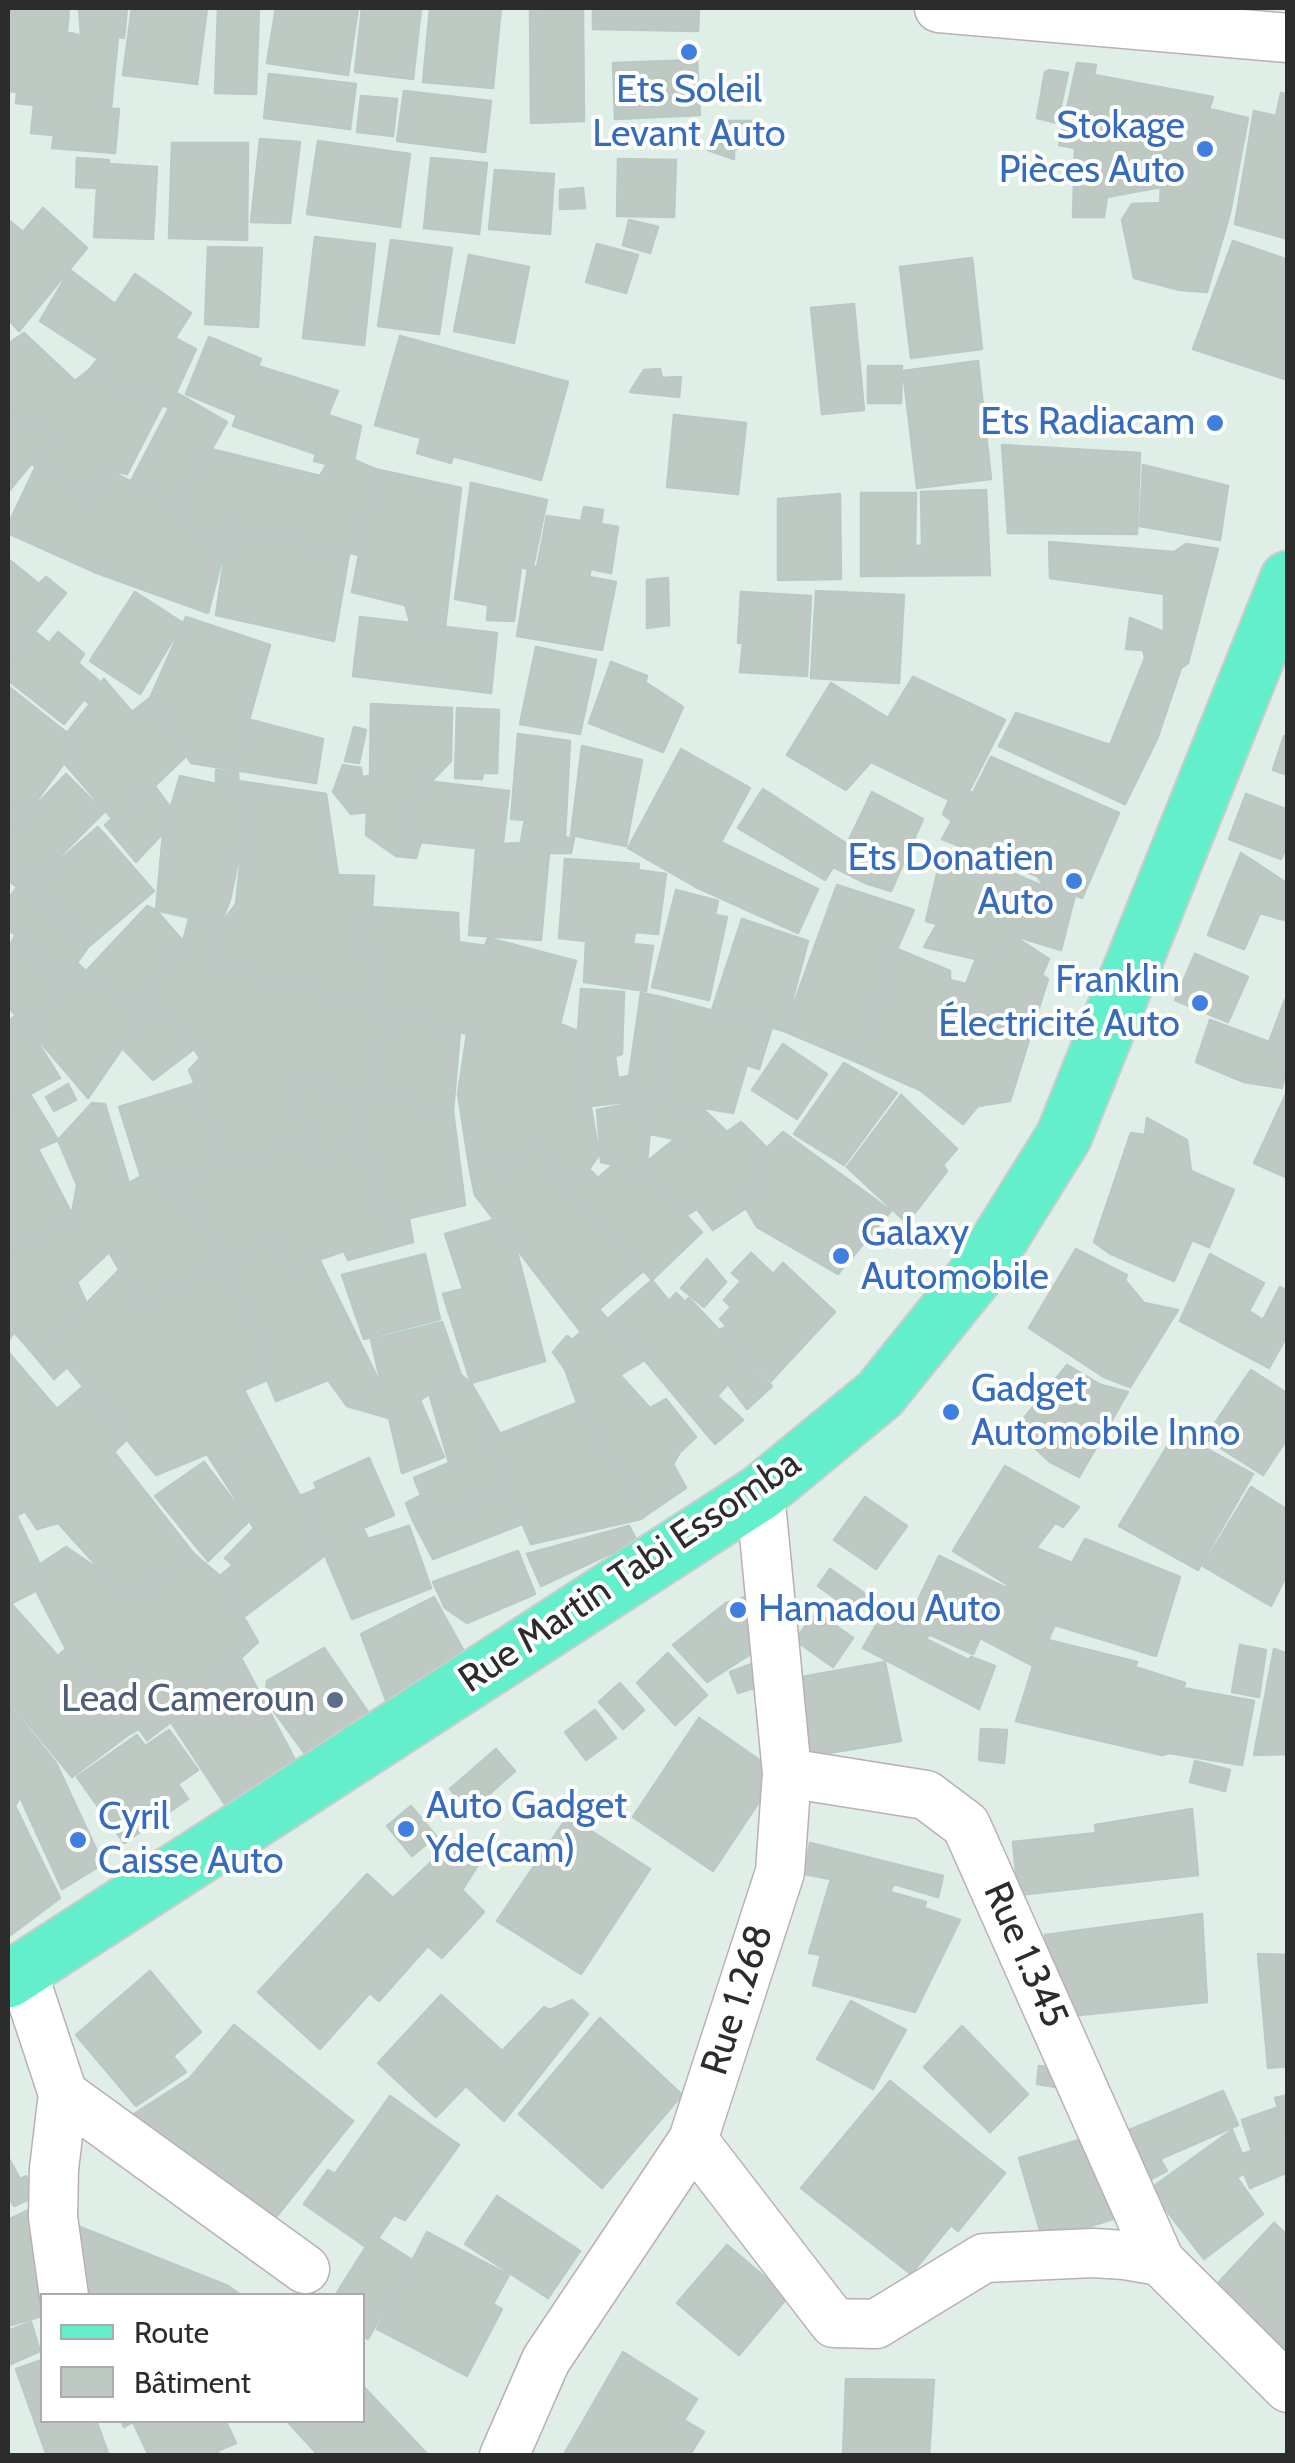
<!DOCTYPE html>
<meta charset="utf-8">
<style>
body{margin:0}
#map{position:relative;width:1295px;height:2463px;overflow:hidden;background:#dfeee7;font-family:Cabin,sans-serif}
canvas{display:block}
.frame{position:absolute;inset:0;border:10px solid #2c2c2c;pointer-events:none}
.legend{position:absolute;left:40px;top:2293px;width:325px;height:130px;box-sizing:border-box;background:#fff;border:2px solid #ababab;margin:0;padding:12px 18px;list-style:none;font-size:30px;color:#2c2c2c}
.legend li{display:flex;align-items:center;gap:20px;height:50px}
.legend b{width:50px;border:2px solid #ababab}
</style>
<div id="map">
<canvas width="1295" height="2463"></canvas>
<div class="frame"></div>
<ul class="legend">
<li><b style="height:12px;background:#63efcb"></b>Route</li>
<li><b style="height:28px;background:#bec9c4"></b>Bâtiment</li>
</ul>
</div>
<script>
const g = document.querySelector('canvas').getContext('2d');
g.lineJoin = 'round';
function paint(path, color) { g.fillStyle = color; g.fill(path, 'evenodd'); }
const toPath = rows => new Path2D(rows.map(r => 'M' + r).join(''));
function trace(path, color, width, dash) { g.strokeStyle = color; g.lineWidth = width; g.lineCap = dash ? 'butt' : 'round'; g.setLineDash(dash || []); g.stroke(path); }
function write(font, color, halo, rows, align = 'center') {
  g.font = font + ' Cabin,sans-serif'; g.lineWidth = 8; g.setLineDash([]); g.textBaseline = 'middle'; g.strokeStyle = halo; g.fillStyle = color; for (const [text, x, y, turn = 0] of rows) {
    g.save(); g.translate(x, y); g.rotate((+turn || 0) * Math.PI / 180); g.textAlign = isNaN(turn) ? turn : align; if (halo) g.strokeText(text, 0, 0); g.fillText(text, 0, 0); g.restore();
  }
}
const building = toPath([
 [8,8,69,8,67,32,81,36,79,8,127,8,124,38,118,37,111,109,119,109,115,153,52,148,54,135,31,133,34,105,16,103,17,92,8,91,8,8],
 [132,8,207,8,197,84,123,75,132,8],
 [218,8,259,8,256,94,215,93,218,8],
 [276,8,358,8,348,75,267,63,276,8],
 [362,8,421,8,413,79,355,72,362,8],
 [430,8,501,8,493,88,423,82,430,8],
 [593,8,699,8,698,31,593,29,593,8],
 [530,10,583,11,584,121,531,123,530,10],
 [697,60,700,115,615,119,613,63,697,60],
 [1077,63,1096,65,1094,75,1213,97,1209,109,1248,118,1230,213,1207,292,1180,290,1134,278,1122,220,1132,204,1160,203,1161,187,1107,197,1104,217,1073,217,1075,148,1059,145,1077,63],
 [1049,70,1068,73,1057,123,1037,118,1045,72,1049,70],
 [269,74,356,84,350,129,264,118,269,74],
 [404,91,491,101,485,152,397,141,404,91],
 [1281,93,1288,95,1288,239,1235,224,1254,111,1276,116,1281,93],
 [361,96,397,99,393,136,357,132,361,96],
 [715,121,753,121,753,148,734,149,734,159,708,150,715,121],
 [260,139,300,142,290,223,251,222,260,139],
 [318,141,410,154,400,227,307,214,318,141],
 [172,143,248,143,247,240,169,238,172,143],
 [77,158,109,160,109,164,157,167,153,239,94,237,97,188,76,187,77,158],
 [431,158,487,163,479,234,424,228,431,158],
 [618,159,676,160,674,217,617,216,618,159],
 [495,170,554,174,550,234,489,229,495,170],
 [583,188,585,208,560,209,560,190,583,188],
 [43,208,87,248,19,331,8,319,8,225,11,222,23,232,43,208],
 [629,220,658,227,650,253,623,245,629,220],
 [315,237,375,244,364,345,303,338,315,237],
 [391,240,452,248,439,334,378,326,391,240],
 [1233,241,1288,260,1288,380,1193,349,1233,241],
 [597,244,638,255,626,293,586,282,597,244],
 [208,247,262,248,258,327,205,324,208,247],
 [469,255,529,267,514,343,454,331,469,255],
 [972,258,982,349,911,358,900,267,972,258],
 [70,270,115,304,135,274,191,313,175,338,196,349,169,408,89,370,98,359,40,321,70,270],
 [854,304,864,410,822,414,811,308,854,304],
 [24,333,75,381,89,370,162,406,127,474,108,470,97,500,36,466,54,441,8,407,8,344,24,333],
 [400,336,568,382,541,480,453,456,451,463,417,453,421,438,375,425,400,336],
 [209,337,261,359,258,366,338,391,328,415,361,426,354,460,375,469,359,555,233,526,227,540,176,523,180,505,211,449,320,476,327,464,314,461,316,454,233,426,237,415,186,394,209,337],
 [978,361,991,479,917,488,903,371,978,361],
 [868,366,902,366,901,403,868,403,868,366],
 [660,369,662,378,681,377,679,397,630,392,644,370,660,369],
 [177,393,227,422,180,505,131,481,177,393],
 [8,407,54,441,36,466,31,464,8,492,8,407],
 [674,415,746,423,738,494,667,487,674,415],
 [1002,445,1140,453,1137,534,1008,533,1002,445],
 [1143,465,1228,486,1220,540,1140,526,1143,465],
 [36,466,97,500,108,470,180,505,176,523,227,540,208,613,97,573,8,533,8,525,36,466],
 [375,469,461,488,445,627,410,622,405,605,352,592,375,469],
 [471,483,547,500,533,566,537,567,547,516,581,521,584,507,603,510,601,524,618,527,611,573,591,569,589,577,616,582,602,650,517,636,528,569,521,567,514,621,487,620,488,605,455,599,471,483],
 [986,490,990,575,861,576,861,493,916,493,915,546,922,546,921,492,986,490],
 [840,494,841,579,778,580,778,499,840,494],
 [233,526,349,554,334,641,216,615,227,540,233,526],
 [1049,542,1174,552,1186,544,1218,549,1188,663,1181,668,1157,739,1125,804,999,746,1016,713,1110,745,1145,658,1143,650,1126,649,1130,618,1164,632,1164,594,1050,578,1049,542],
 [8,559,39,584,46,577,66,593,8,665,8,559],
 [668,578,669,625,647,628,647,580,668,578],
 [816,591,904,595,899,683,811,678,816,591],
 [135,592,183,623,140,694,90,661,135,592],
 [741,592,811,596,807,676,740,672,743,643,738,643,741,592],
 [186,617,270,645,235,770,191,763,150,698,186,617],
 [360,617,497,633,491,693,353,676,360,617],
 [34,631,49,643,58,632,84,654,78,663,99,681,64,724,8,680,8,665,34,631],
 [536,647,596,660,580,734,520,724,536,647],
 [611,662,647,676,645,682,683,707,663,752,589,723,611,662],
 [913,677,1005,720,969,791,973,793,991,757,1119,813,1082,898,1075,895,1061,950,1012,935,993,963,924,947,937,924,926,921,941,857,968,862,972,856,1045,887,1037,876,942,839,952,821,943,814,949,800,871,762,846,790,787,755,831,683,888,718,913,677],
 [104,679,132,712,150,698,186,756,116,823,64,763,67,733,90,704,86,701,104,679],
 [9,687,67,733,64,763,27,814,8,799,9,687],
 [371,704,452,708,451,761,432,781,418,780,411,841,421,842,416,858,396,856,366,835,367,812,351,814,333,792,343,765,361,768,362,777,370,776,371,704],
 [457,708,499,710,497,773,483,773,482,779,455,778,457,708],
 [251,720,323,739,316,783,235,770,251,720],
 [354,727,366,730,359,763,345,761,354,727],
 [518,734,570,741,565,837,522,835,525,820,511,819,518,734],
 [1284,736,1288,737,1288,775,1273,770,1284,736],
 [582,746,642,760,626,846,571,835,582,746],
 [681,749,750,788,721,842,818,889,798,933,696,887,628,848,681,749],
 [216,770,238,773,243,837,230,900,220,925,156,910,163,833,180,776,216,784,216,770],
 [66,774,104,812,33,883,26,876,17,887,8,880,8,834,66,774],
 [418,780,509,791,502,851,411,841,418,780],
 [238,781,326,794,338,875,374,876,372,907,359,943,381,951,370,1004,222,967,220,925,236,904,243,837,238,781],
 [154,785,170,807,163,833,136,862,105,825,113,818,116,823,154,785],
 [763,789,847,844,872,792,923,819,891,891,865,883,833,867,825,880,738,828,763,789],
 [1246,794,1288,810,1288,842,1281,859,1229,839,1246,794],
 [8,800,27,814,8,834,8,800],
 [98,827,154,891,88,947,33,883,98,827],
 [522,835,574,838,571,853,549,853,541,940,469,935,476,849,502,851,502,844,518,843,516,853,519,852,522,835],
 [1241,853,1288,884,1288,921,1260,913,1244,949,1208,935,1241,853],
 [565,859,639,864,638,870,666,874,658,934,635,932,633,944,653,946,646,991,584,982,586,941,559,938,565,859],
 [26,876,88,947,66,978,8,929,8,899,26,876],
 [837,885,914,910,897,949,857,1062,784,1031,837,885],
 [676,890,718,901,715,915,727,917,709,1000,652,987,676,890],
 [147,906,156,910,183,941,134,1016,87,970,147,906],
 [372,907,458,913,459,942,485,946,488,938,576,961,560,1024,578,1031,599,1155,589,1169,566,1189,539,1143,502,1172,491,1160,470,1171,458,1094,467,1034,370,1004,381,951,359,943,372,907],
 [189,919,220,925,222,967,390,1011,368,1093,296,1083,309,1143,227,1162,189,1070,200,1058,167,1006,141,1021,134,1016,183,941,189,919],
 [742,919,808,941,784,1031,712,1010,742,919],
 [1012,935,1049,959,1042,975,1048,979,1010,1101,978,1106,963,1124,920,1090,857,1062,897,949,950,971,950,980,966,984,975,961,993,963,1012,935],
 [15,936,66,978,30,1030,8,1007,8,949,15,936],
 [1195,954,1248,977,1228,1022,1175,1000,1195,954],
 [77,963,141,1021,88,1098,30,1030,77,963],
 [581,989,624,992,622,1054,615,1056,618,1078,629,1076,641,993,662,997,656,1027,667,1030,653,1099,590,1106,578,1031,581,989],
 [662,997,772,1027,759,1069,747,1065,733,1113,653,1099,667,1030,656,1027,662,997],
 [1285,1000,1288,1001,1288,1059,1282,1088,1244,1082,1196,1062,1210,1020,1269,1042,1285,1000],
 [167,1006,194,1049,153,1080,122,1048,141,1021,167,1006],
 [390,1011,460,1032,453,1111,368,1093,390,1011],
 [16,1015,30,1030,60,1078,8,1106,8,1023,16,1015],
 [783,1044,827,1074,797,1119,752,1090,783,1044],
 [844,1063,897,1093,844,1165,794,1134,844,1063],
 [296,1083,368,1093,364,1145,314,1155,296,1083],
 [68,1084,76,1100,54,1111,46,1097,68,1084],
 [193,1084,227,1162,160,1187,154,1169,141,1177,119,1107,193,1084],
 [1288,1090,1288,1178,1254,1163,1288,1090],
 [368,1093,453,1111,465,1205,393,1222,380,1205,367,1162,364,1145,368,1093],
 [901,1095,957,1149,943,1165,947,1171,907,1223,847,1167,901,1095],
 [31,1096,58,1140,38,1149,72,1214,8,1253,8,1108,31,1096],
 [653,1099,646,1173,601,1162,597,1110,653,1099],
 [653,1099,702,1108,727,1132,741,1122,767,1148,746,1208,713,1230,697,1209,687,1215,646,1173,649,1160,675,1139,650,1134,653,1099],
 [92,1103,105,1104,129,1183,154,1169,160,1187,179,1180,222,1265,141,1308,109,1252,77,1282,86,1302,35,1356,14,1332,8,1341,8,1253,72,1214,77,1185,58,1140,92,1103],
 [1147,1118,1187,1140,1191,1171,1234,1190,1209,1247,1192,1240,1174,1281,1109,1253,1094,1242,1131,1133,1145,1135,1147,1118],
 [783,1132,891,1211,838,1274,757,1227,746,1208,767,1148,783,1132],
 [309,1143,314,1155,364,1145,380,1205,393,1222,409,1219,413,1242,348,1260,344,1251,292,1269,278,1239,222,1265,179,1180,227,1162,309,1143],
 [539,1143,566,1189,643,1271,599,1309,643,1361,620,1375,650,1408,666,1399,696,1437,680,1452,673,1464,686,1488,649,1513,577,1403,565,1369,553,1352,567,1336,572,1340,581,1332,475,1195,470,1171,491,1160,502,1172,539,1143],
 [613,1165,646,1173,702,1232,652,1280,566,1189,589,1169,598,1178,613,1165],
 [493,1220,517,1252,545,1361,471,1383,443,1294,463,1289,445,1234,493,1220],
 [278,1239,292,1269,319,1259,382,1387,347,1406,328,1380,276,1401,259,1360,270,1348,222,1265,278,1239],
 [1076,1249,1127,1275,1125,1280,1144,1303,1178,1310,1130,1387,1104,1377,1029,1328,1076,1249],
 [751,1253,773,1274,783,1263,835,1312,771,1381,721,1329,727,1327,720,1319,731,1307,724,1300,741,1281,732,1273,751,1253],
 [425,1254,440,1319,364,1339,342,1275,425,1254],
 [1210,1254,1264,1283,1249,1311,1263,1320,1280,1287,1288,1291,1288,1334,1269,1368,1180,1321,1210,1254],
 [707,1259,726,1282,704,1307,681,1288,707,1259],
 [222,1265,270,1348,259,1360,267,1380,244,1390,269,1438,218,1471,207,1454,156,1475,67,1367,54,1379,35,1356,120,1269,141,1308,222,1265],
 [652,1280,669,1301,676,1293,685,1302,689,1298,772,1386,747,1409,728,1384,717,1396,743,1420,715,1444,609,1318,652,1280],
 [442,1322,461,1375,420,1400,444,1457,402,1473,389,1418,347,1406,382,1387,371,1340,442,1322],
 [8,1352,57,1409,85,1385,127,1439,114,1452,194,1554,127,1599,58,1523,37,1529,25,1511,8,1521,8,1352],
 [1067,1365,1101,1385,1128,1392,1079,1477,1050,1462,1015,1429,1067,1365],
 [1251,1370,1288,1394,1288,1446,1284,1443,1263,1475,1205,1438,1251,1370],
 [461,1375,471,1383,501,1435,487,1439,508,1492,413,1521,406,1503,421,1495,414,1478,449,1463,430,1396,461,1375],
 [577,1403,649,1513,641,1519,531,1544,487,1439,577,1403],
 [1176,1432,1253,1474,1198,1570,1119,1526,1176,1432],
 [269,1438,300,1496,324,1556,245,1616,220,1576,233,1565,225,1558,254,1528,218,1471,269,1438],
 [369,1458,394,1515,363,1528,368,1539,409,1526,431,1588,352,1619,300,1496,317,1489,314,1483,369,1458],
 [204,1462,249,1521,208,1561,155,1496,204,1462],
 [1005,1466,1079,1507,1063,1527,1055,1523,1036,1548,1072,1563,1085,1539,1180,1577,1156,1656,1055,1625,1048,1640,1137,1662,1135,1667,1185,1683,1183,1688,1254,1701,1242,1765,1169,1753,1162,1755,1016,1721,1033,1666,980,1638,973,1654,929,1634,926,1639,969,1660,971,1657,995,1666,979,1709,863,1648,883,1613,907,1624,939,1556,1006,1588,1008,1585,953,1551,1005,1466],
 [1251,1487,1288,1510,1288,1572,1271,1606,1203,1566,1251,1487],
 [508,1492,522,1524,433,1559,413,1521,508,1492],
 [865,1497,907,1526,876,1569,834,1540,865,1497],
 [17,1517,39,1563,27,1573,34,1592,10,1604,8,1600,8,1521,17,1517],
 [629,1526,637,1541,541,1586,527,1554,629,1526],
 [66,1547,104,1573,127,1599,194,1554,220,1576,258,1642,171,1722,147,1740,139,1729,128,1735,66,1649,27,1573,66,1547],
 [518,1551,535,1594,467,1623,445,1608,433,1582,518,1551],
 [830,1569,871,1598,859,1615,818,1586,830,1569],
 [752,1595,749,1655,707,1682,673,1645,726,1603,752,1595],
 [434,1597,466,1655,421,1679,424,1683,387,1703,361,1634,434,1597],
 [8,1600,58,1656,66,1649,128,1735,72,1777,15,1708,10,1712,8,1710,8,1600],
 [816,1612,853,1638,833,1667,795,1640,816,1612],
 [1240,1645,1266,1650,1259,1697,1232,1692,1240,1645],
 [324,1648,372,1718,311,1762,265,1699,267,1681,324,1648],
 [1274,1649,1288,1654,1288,1754,1254,1755,1274,1649],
 [668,1653,707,1695,675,1725,637,1683,668,1653],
 [241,1658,301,1771,228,1809,171,1722,241,1658],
 [885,1662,901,1741,810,1756,796,1678,885,1662],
 [752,1664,760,1686,738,1693,730,1672,752,1664],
 [620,1683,644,1710,623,1729,599,1702,620,1683],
 [595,1710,616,1738,586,1760,565,1732,595,1710],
 [15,1712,56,1763,103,1864,62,1889,20,1797,15,1806,60,1898,8,1937,8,1713,15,1712],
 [699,1718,778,1773,713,1871,633,1817,699,1718],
 [981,1729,1007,1730,1004,1763,979,1760,981,1729],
 [169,1730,198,1770,178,1784,188,1799,124,1843,77,1777,137,1735,145,1746,169,1730],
 [496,1749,515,1771,470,1811,450,1789,496,1749],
 [1195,1761,1230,1770,1225,1791,1190,1782,1195,1761],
 [411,1806,436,1836,412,1856,387,1826,411,1806],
 [1192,1809,1198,1875,1018,1895,1013,1842,1096,1833,1095,1825,1192,1809],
 [568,1816,650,1869,581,1974,497,1921,568,1816],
 [458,1837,481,1860,462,1890,484,1912,442,1958,428,1946,379,2001,370,1993,320,2049,258,1992,367,1874,393,1898,458,1837],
 [810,1843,943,1876,938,1897,894,1884,890,1892,926,1902,924,1908,960,1920,915,2012,813,1985,821,1955,809,1953,831,1879,804,1874,810,1843],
 [1202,1914,1207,2002,1060,2017,1045,1935,1202,1914],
 [1258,1954,1288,1955,1288,2066,1268,2068,1258,1954],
 [150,1971,201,2032,173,2056,186,2072,136,2106,76,2035,150,1971],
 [441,1995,502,2051,544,2007,550,2010,572,2000,588,2014,504,2121,466,2086,436,2117,378,2063,441,1995],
 [851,2001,906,2030,873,2089,817,2059,851,2001],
 [600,2018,682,2095,602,2188,519,2114,600,2018],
 [234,2025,353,2121,268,2227,131,2116,190,2078,234,2025],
 [962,2026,1028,2094,990,2132,924,2067,962,2026],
 [1039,2066,1059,2068,1056,2087,1037,2084,1039,2066],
 [890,2081,1005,2173,958,2231,951,2225,911,2274,801,2188,890,2081],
 [1223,2091,1238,2125,1160,2159,1167,2171,1142,2184,1120,2134,1223,2091],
 [1288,2095,1288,2141,1275,2098,1288,2095],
 [390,2096,459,2145,405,2220,394,2215,378,2238,412,2260,368,2339,362,2335,362,2296,335,2296,366,2247,304,2204,328,2170,335,2174,390,2096],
 [1276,2108,1288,2146,1288,2172,1250,2188,1244,2173,1237,2178,1263,2214,1204,2259,1150,2189,1232,2130,1242,2154,1252,2151,1242,2120,1276,2108],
 [1089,2137,1113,2219,1043,2241,1019,2158,1089,2137],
 [8,2157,20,2179,26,2176,36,2196,14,2206,8,2196,8,2157],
 [497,2196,580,2251,548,2298,465,2244,497,2196],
 [29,2210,46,2296,42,2296,42,2316,8,2326,8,2220,29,2210],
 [65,2221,228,2286,242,2296,72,2296,65,2221],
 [1274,2223,1288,2236,1288,2351,1219,2282,1274,2223],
 [427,2232,509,2275,493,2304,502,2309,467,2376,377,2329,427,2232],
 [727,2245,788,2297,739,2355,677,2303,727,2245],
 [31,2322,40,2351,8,2365,8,2331,31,2322],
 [623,2352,697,2399,684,2420,704,2432,689,2456,563,2456,623,2352],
 [42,2360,42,2420,96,2420,109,2456,47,2456,16,2369,42,2360],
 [846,2379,934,2380,929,2456,843,2456,846,2379],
 [362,2385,429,2456,319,2456,286,2420,362,2420,362,2385],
 [121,2420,225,2420,236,2443,217,2451,220,2456,149,2456,133,2422,124,2427,121,2420]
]);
const minor = toPath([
 [939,8,1288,38],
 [787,1773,926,1795,966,1825,1160,2261],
 [22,1970,63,2094,54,2169,53,2217,64,2296],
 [63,2094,305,2269],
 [693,2140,834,2323,876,2324,984,2258,1093,2253,1125,2255,1160,2261,1288,2388],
 [504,2456,546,2360,693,2140,780,1872,787,1773,760,1493]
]);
const major = toPath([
 [8,1980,760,1493,880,1394,983,1266,1064,1136,1288,579]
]);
const markers = [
 [689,52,10,"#3f7fe0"],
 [1205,149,10,"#3f7fe0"],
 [1215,423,10,"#3f7fe0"],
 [1074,881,10,"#3f7fe0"],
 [1200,1003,10,"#3f7fe0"],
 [841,1256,10,"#3f7fe0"],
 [951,1412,10,"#3f7fe0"],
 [738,1610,10,"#3f7fe0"],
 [335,1700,10,"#5c6f8a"],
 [406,1829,10,"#3f7fe0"],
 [78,1840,10,"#3f7fe0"]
];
const shopNames = [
 ["Ets Soleil",689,91,"center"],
 ["Levant Auto",689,135,"center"],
 ["Stokage",1185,127,"right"],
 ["Pièces Auto",1185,171,"right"],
 ["Ets Radiacam",1195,423,"right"],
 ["Ets Donatien",1054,859,"right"],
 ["Auto",1054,903,"right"],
 ["Franklin",1180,981,"right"],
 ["Électricité Auto",1180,1025,"right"],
 ["Galaxy",861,1234],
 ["Automobile",861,1278],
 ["Gadget",971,1390],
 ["Automobile Inno",971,1434],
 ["Hamadou Auto",758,1610],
 ["Auto Gadget",426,1807],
 ["Yde(cam)",426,1851],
 ["Cyril",98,1818],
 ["Caisse Auto",98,1862]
];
const streetNames = [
 ["Rue Martin Tabi Essomba",630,1572,-34],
 ["Rue 1.345",1025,1955,66],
 ["Rue 1.268",738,2000,-72]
];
const serviceNames = [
 ["Lead Cameroun",315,1700]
];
paint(building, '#bec9c4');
trace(building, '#b9c9c3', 2.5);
trace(minor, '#bcafb2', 51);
trace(major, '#ccc', 59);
trace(minor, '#fff', 48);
trace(major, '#63efcb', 55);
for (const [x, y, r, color] of markers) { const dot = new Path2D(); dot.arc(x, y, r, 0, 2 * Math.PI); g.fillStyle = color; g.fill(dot); trace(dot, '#fff', 4); }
write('38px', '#366cbe', '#fff', shopNames, 'left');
write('38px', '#2c2c2c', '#fff', streetNames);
write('38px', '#4e5e75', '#fff', serviceNames, 'right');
</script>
